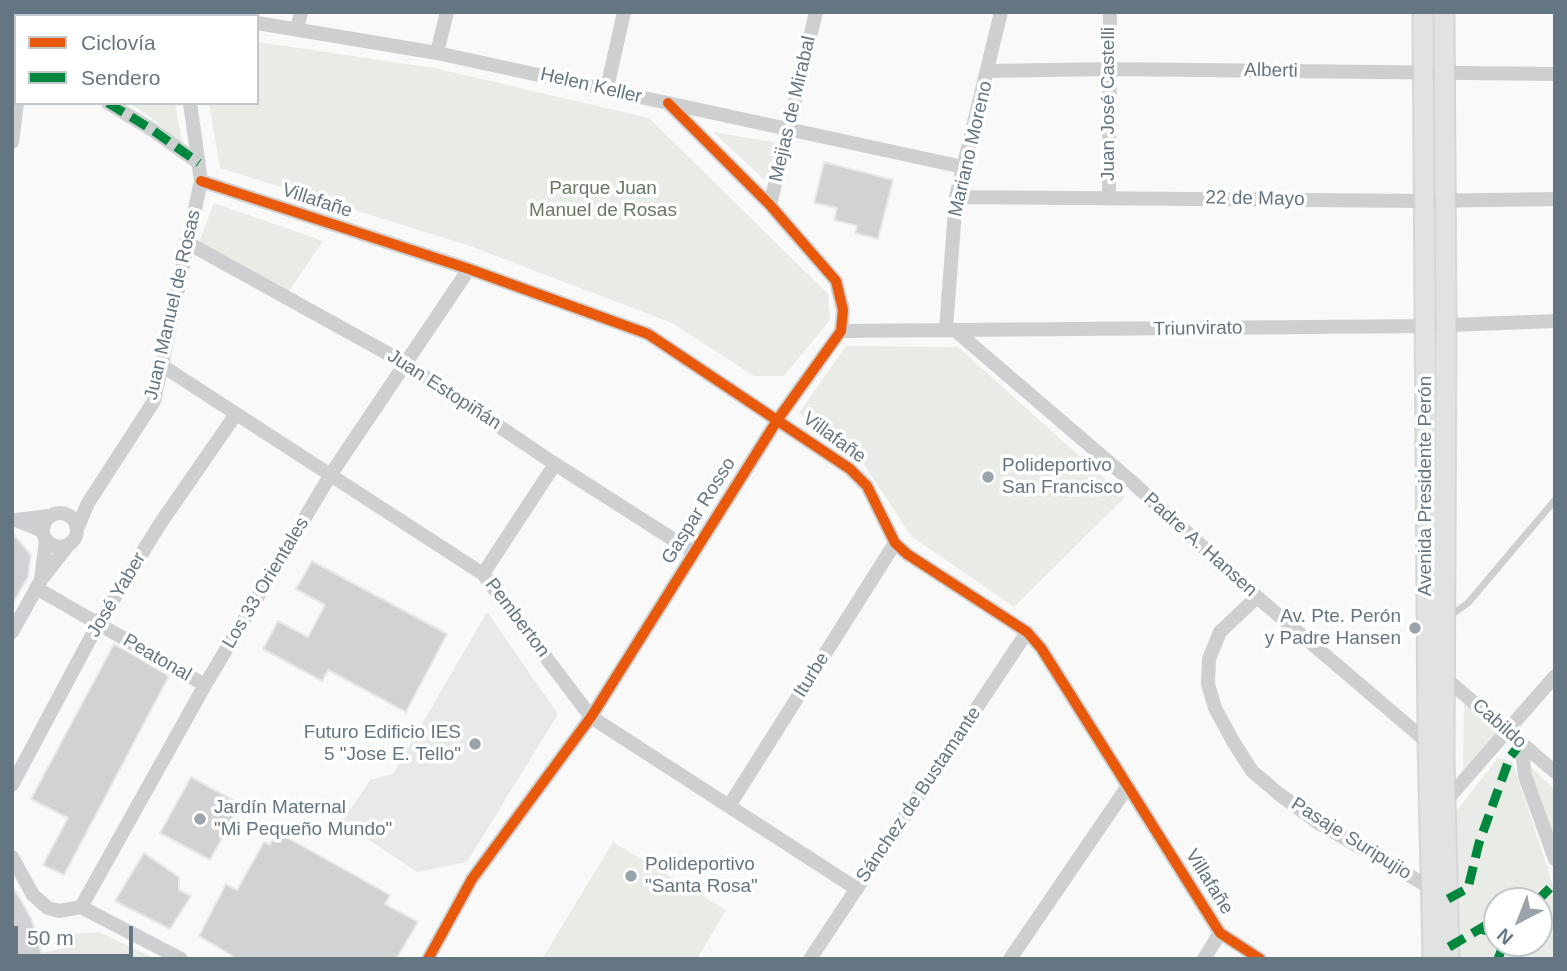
<!DOCTYPE html>
<meta charset="utf-8">
<style>
body{margin:0}
#map{position:relative;width:1567px;height:971px;overflow:hidden;background:#f9f9f9;font-family:Arial,sans-serif}
canvas{display:block}
.frame{position:absolute;inset:0;border:14px solid #657683;pointer-events:none}
.legend{position:absolute;left:14px;top:14px;width:245px;height:91px;box-sizing:border-box;background:#fff;border:2px solid #c1c8cd;margin:0;padding:9px 12px;list-style:none;font-size:21px;color:#657683}
.legend li{display:flex;align-items:center;gap:14px;height:35px}
.legend b{width:35px;border:2px solid #c1c8cd}
.north{position:absolute;left:1483px;top:887px;width:70px;height:70px;box-sizing:border-box;background:#fff;border:2px solid #c1c8cd;border-radius:50%;rotate:222deg;font-size:19px;font-weight:700;line-height:28px;text-align:center;color:#657683}
.north::after{content:'';display:block;margin:auto;width:24px;height:32px;background:#99a4ac;clip-path:polygon(50% 0,100% 100%,50% 72%,0 100%)}
.scale{position:absolute;left:14px;top:926px;width:119px;height:32px;box-sizing:border-box;border:4px solid #657683;border-top:0;padding-left:9px;font-size:21px;line-height:24px;white-space:nowrap;color:#657683;-webkit-text-stroke:5px #fff;paint-order:stroke}
</style>
<div id="map">
<canvas width="1567" height="971"></canvas>
<div class="frame"></div>
<ul class="legend">
<li><b style="height:9px;background:#e8590c"></b>Ciclovía</li>
<li><b style="height:9px;background:#00873e"></b>Sendero</li>
</ul>
<div class="north">N</div>
<div class="scale">50 m</div>
</div>
<script>
const g = document.querySelector('canvas').getContext('2d');
g.lineJoin = 'round';
function paint(path, color) { g.fillStyle = color; g.fill(path, 'evenodd'); }
const toPath = rows => new Path2D(rows.map(r => 'M' + r).join(''));
function trace(path, color, width, dash) { g.strokeStyle = color; g.lineWidth = width; g.lineCap = dash ? 'butt' : 'round'; g.setLineDash(dash || []); g.stroke(path); }
function write(font, color, halo, rows, align = 'center') {
  g.font = font + ' Arial,sans-serif'; g.lineWidth = 7; g.setLineDash([]); g.textBaseline = 'middle'; g.strokeStyle = halo; g.fillStyle = color; for (const [text, x, y, turn = 0] of rows) {
    g.save(); g.translate(x, y); g.rotate((+turn || 0) * Math.PI / 180); g.textAlign = isNaN(turn) ? turn : align; if (halo) g.strokeText(text, 0, 0); g.fillText(text, 0, 0); g.restore();
  }
}
const built = toPath([
 [487,612,558,714,467,862,417,872,342,822,370,780,393,774]
]);
const green = toPath([
 [12,12,138,12,155,16,16,16,16,21,12,21],
 [257,42,434,68,649,118,828,294,830,320,784,376,754,376,672,323,470,246,220,168,209,103,257,103],
 [130,103,175,103,183,147,155,121],
 [713,132,778,143,767,182],
 [214,203,323,241,286,296,198,245],
 [846,346,958,347,1125,497,1014,607,911,536,859,457,799,413],
 [1464,700,1499,731,1463,774],
 [1498,758,1512,761,1547,866,1555,895,1555,959,1456,959,1453,815],
 [1497,901,1539,901,1539,943,1497,943],
 [1528,764,1555,790,1555,839],
 [613,842,726,910,697,959,542,959],
 [99,932,156,959,42,959,41,953,73,946,70,934]
]);
const building = toPath([
 [824,162,893,180,878,239,855,233,857,226,834,220,837,208,814,203,824,162],
 [12,533,31,555,28,577,12,605,12,533],
 [312,561,447,634,406,712,328,670,322,681,263,649,278,621,308,637,325,605,296,589,312,561],
 [114,644,169,676,64,875,43,865,68,818,31,799,114,644],
 [191,777,240,804,210,860,160,833,191,777],
 [277,832,390,895,385,904,418,922,396,959,238,959,199,936,226,884,237,890,264,842,270,845,277,832],
 [144,853,179,877,179,890,191,896,170,929,115,901,144,853],
 [12,885,31,918,43,959,12,959,12,885]
]);
const lane = toPath([
 [1447,618,1468,603,1555,500]
]);
const street = toPath([
 [183,12,207,16],
 [257,23,437,53,963,167],
 [297,29,301,12],
 [437,53,447,12],
 [12,57,16,65],
 [988,71,1109,69,1555,74],
 [607,88,624,12],
 [108,103,151,129,199,163],
 [12,142,17,103],
 [201,181,469,269,648,334,850,469,867,486,895,543,907,554,1027,632,1041,648,1220,933,1260,959],
 [956,197,1423,201,1555,199],
 [1109,197,1110,12],
 [770,205,816,12],
 [186,242,405,363,555,464,693,552],
 [946,329,956,197,1001,12],
 [841,331,1425,326,1555,321],
 [956,331,1131,481,1257,597,1433,747],
 [161,365,483,574,591,717,857,889],
 '43 530a17 17 0 1 1 34 0a17 17 0 1 1-34 0Z',
 [77,529,88,503,154,401,201,181,190,103],
 [43,531,16,520,49,516],
 [483,574,555,464],
 [41,579,46,540],
 [36,588,205,685],
 [1257,597,1220,632,1209,659,1208,684,1215,708,1234,743,1252,771,1279,794,1320,824,1438,892],
 [12,632,41,580,70,543],
 [1444,677,1555,772],
 [1521,743,1525,776,1555,859],
 [12,785,98,624,160,524,236,414],
 [1445,802,1555,676],
 [729,806,895,543],
 [12,857,33,895,48,908,59,911,81,907,181,959],
 [81,907,205,685,331,474,469,269],
 [428,959,472,879,591,717,778,419,841,331,843,310,836,281,770,205,668,103],
 [810,959,1027,632],
 [1010,959,1128,786],
 [1204,959,1220,933]
]);
const secondary = toPath([
 [1423,12,1428,742,1433,959],
 [1444,12,1446,326,1444,758,1449,959]
]);
const quiet = toPath([
 [12,47,16,49],
 [108,103,151,129,199,163],
 [1448,899,1468,888,1479,843,1510,757,1521,743],
 [1537,901,1555,883],
 [1480,929,1497,933],
 [1449,947,1488,924,1497,914],
 [1498,959,1504,943]
]);
const cycleway = toPath([
 [201,181,469,269,648,334,850,469,867,486,895,543,907,554,1027,632,1041,648,1220,933,1260,959],
 [428,959,472,879,591,717,778,419,841,331,843,310,836,281,770,205,668,103]
]);
const markers = [
 [988,477,7,"#99a4ac"],
 [1415,628,7,"#99a4ac"],
 [475,744,7,"#99a4ac"],
 [200,819,7,"#99a4ac"],
 [631,876,7,"#99a4ac"]
];
const streetNames = [
 ["Alberti",1271,71,1],
 ["Helen Keller",591,86,13],
 ["Juan José Castelli",1109,104,-90],
 ["Mejias de Mirabal",793,109,-77],
 ["Mariano Moreno",971,149,-77],
 ["22 de Mayo",1255,199,1],
 ["Villafañe",317,201,18],
 ["Juan Manuel de Rosas",173,305,-77],
 ["Triunvirato",1198,329,-1],
 ["Juan Estopiñán",444,390,33],
 ["Villafañe",834,438,36],
 ["Avenida Presidente Perón",1426,486,-90],
 ["Gaspar Rosso",699,511,-58],
 ["Padre A. Hansen",1200,545,42],
 ["Los 33 Orientales",266,583,-59],
 ["José Yaber",117,595,-59],
 ["Pemberton",517,618,53],
 ["Peatonal",157,658,30],
 ["Iturbe",812,675,-58],
 ["Cabildo",1499,724,41],
 ["Sánchez de Bustamante",919,795,-56],
 ["Pasaje Suripujio",1351,839,32],
 ["Villafañe",1209,882,58]
];
const parkNames = [
 ["Parque Juan",603,189],
 ["Manuel de Rosas",603,211]
];
const poiNames = [
 ["Polideportivo",1002,466],
 ["San Francisco",1002,488],
 ["Av. Pte. Perón",1401,617,"right"],
 ["y Padre Hansen",1401,639,"right"],
 ["Futuro Edificio IES",461,733,"right"],
 ["5 \"Jose E. Tello\"",461,755,"right"],
 ["Jardín Maternal",214,808],
 ["\"Mi Pequeño Mundo\"",214,830],
 ["Polideportivo",645,865],
 ["\"Santa Rosa\"",645,887]
];
paint(built, '#e8e9e9');
paint(green, '#e8ebe6');
paint(building, '#d0d2d3');
trace(building, '#e8e8e8', 2);
trace(secondary, '#d5d6d7', 23);
trace(lane, '#cecfd0', 7);
trace(street, '#cecfd0', 14);
trace(secondary, '#e1e2e2', 19);
trace(quiet, '#00873e', 9, [18, 9]);
trace(cycleway, '#e8590c', 10);
for (const [x, y, r, color] of markers) { const dot = new Path2D(); dot.arc(x, y, r, 0, 2 * Math.PI); g.fillStyle = color; g.fill(dot); trace(dot, '#fff', 2.5); }
write('19px', '#657683', '#fff', streetNames);
write('19px', '#687a64', '#fff', parkNames);
write('19px', '#657683', '#fff', poiNames, 'left');
</script>
